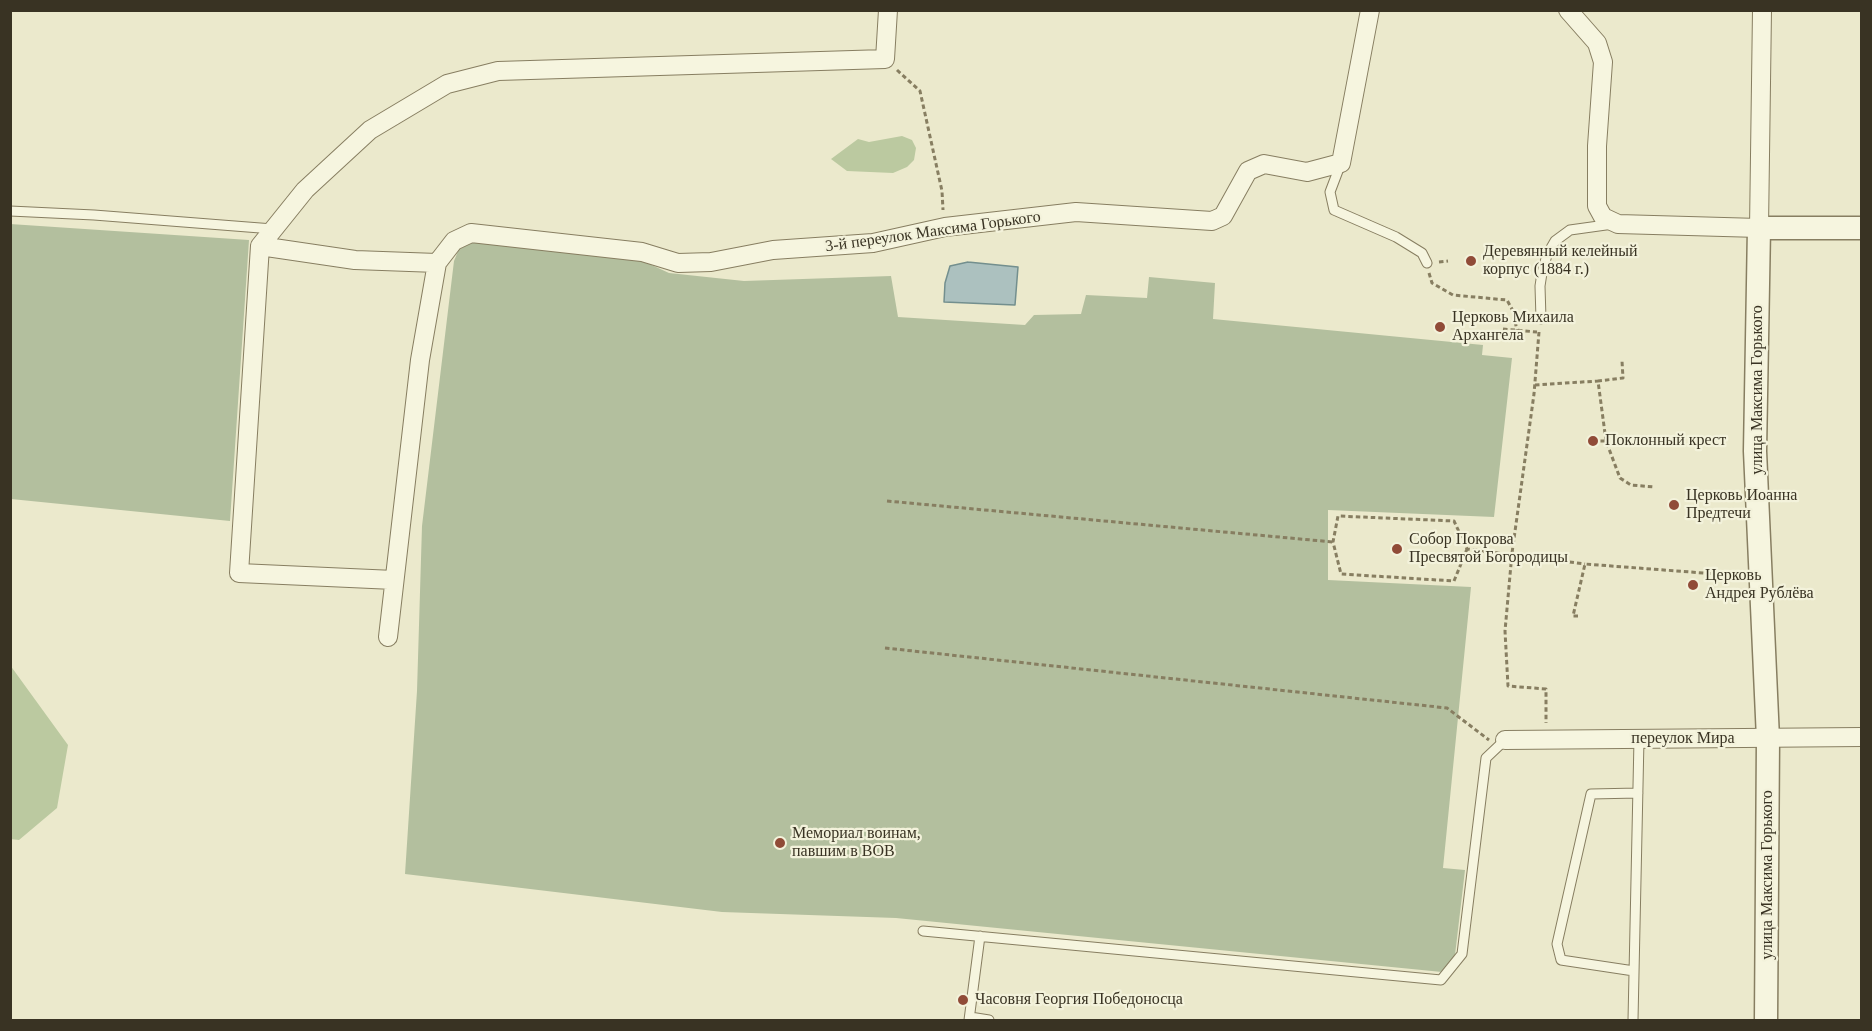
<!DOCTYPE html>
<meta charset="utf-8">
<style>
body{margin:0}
#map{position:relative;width:1872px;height:1031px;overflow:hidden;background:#ebe9cc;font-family:"Times New Roman",serif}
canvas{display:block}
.frame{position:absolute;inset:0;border:12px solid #393323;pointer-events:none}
</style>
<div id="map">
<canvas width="1872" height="1031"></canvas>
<div class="frame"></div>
</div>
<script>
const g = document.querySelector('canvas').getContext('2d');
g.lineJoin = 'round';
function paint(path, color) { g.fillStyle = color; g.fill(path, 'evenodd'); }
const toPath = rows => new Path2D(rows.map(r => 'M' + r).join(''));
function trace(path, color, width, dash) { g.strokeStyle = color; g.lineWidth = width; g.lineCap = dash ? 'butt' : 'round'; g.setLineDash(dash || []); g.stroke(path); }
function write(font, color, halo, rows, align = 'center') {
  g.font = font + ' "Times New Roman",serif'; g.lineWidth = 4.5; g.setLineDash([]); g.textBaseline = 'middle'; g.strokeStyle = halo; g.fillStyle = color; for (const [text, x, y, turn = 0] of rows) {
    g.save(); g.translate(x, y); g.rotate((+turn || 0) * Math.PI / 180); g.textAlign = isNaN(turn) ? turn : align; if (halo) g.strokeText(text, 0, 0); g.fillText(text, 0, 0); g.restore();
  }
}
const green = toPath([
 [902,136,912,140,916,148,914,160,907,167,893,173,847,171,831,159,858,139,869,142],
 [10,665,68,745,57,808,19,840,10,839]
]);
const cemetery = toPath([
 [10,224,249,240,230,521,11,499],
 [475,241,632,256,669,273,744,281,891,276,898,317,1025,325,1034,315,1081,314,1086,295,1147,298,1149,277,1215,283,1213,319,1483,345,1482,355,1512,358,1494,517,1328,510,1328,580,1471,587,1443,868,1465,870,1455,955,1442,972,896,918,722,912,405,874,417,691,422,526,454,261,459,249]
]);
const water = toPath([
 [968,262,1018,267,1015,305,944,302,945,283,950,266,968,262]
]);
const path = toPath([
 [897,70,920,91,942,191,943,210],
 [1439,262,1448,261],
 [1429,273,1432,283,1453,295,1507,300,1513,311,1517,331],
 [1503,329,1537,332],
 [1539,332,1534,394,1512,553,1505,631,1508,686,1546,689,1546,723],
 [1535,385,1598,381],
 [1593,441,1606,441,1620,478,1631,485,1654,487],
 [1606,441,1598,381,1623,378,1622,361],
 [887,501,1333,542],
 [1467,549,1454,581,1341,574,1333,542,1338,516,1454,521,1467,549,1585,564],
 [1578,616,1573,616,1585,564,1743,576],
 [885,648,1447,708,1489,740]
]);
const service = toPath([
 [1341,163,1330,192,1334,210,1396,237,1422,253,1427,263],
 [10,211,94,215,273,229],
 [1541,319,1540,286,1542,273,1547,255,1555,241,1570,230,1613,224],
 [923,931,1441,980,1462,954,1486,758,1505,740],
 [1634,971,1561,960,1557,944,1591,794,1638,793],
 [970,1017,989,1020],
 [969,1020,980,936],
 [1633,1020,1639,739]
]);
const minor = toPath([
 [1568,10,1597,43,1603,62,1597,146,1597,206,1603,217,1618,224,1759,228,1762,10],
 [260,246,355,260,437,263],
 [394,580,239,573,260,246,305,190,370,130,447,84,498,71,885,59,888,10],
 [388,637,420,360,437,263,454,241,471,233,642,252,678,263,711,262,773,250,873,243,945,227,1076,212,1212,221,1223,216,1248,171,1264,164,1307,172,1341,163,1370,10],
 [1505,740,1862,737]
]);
const tertiary = toPath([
 [1766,1020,1768,739,1755,451,1759,228,1862,228]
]);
const markers = [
 [1471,261,6,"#904b37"],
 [1440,327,6,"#904b37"],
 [1593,441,6,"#904b37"],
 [1674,505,6,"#904b37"],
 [1397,549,6,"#904b37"],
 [1693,585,6,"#904b37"],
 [780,843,6,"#904b37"],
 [963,1000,6,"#904b37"]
];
const streetNames = [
 ["3-й переулок Максима Горького",933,232,-8],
 ["улица Максима Горького",1758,390,-90],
 ["переулок Мира",1683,739],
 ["улица Максима Горького",1768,875,-90]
];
const poiNames = [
 ["Деревянный келейный",1483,252],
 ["корпус (1884 г.)",1483,270],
 ["Церковь Михаила",1452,318],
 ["Архангела",1452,336],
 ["Поклонный крест",1605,441],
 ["Церковь Иоанна",1686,496],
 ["Предтечи",1686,514],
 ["Собор Покрова",1409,540],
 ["Пресвятой Богородицы",1409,558],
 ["Церковь",1705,576],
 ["Андрея Рублёва",1705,594],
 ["Мемориал воинам,",792,834],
 ["павшим в ВОВ",792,852],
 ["Часовня Георгия Победоносца",975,1000]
];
paint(green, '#bbc9a0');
paint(cemetery, '#b3bf9e');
paint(water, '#acc1bf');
trace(water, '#738f8e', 1.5);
trace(service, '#877e61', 11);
trace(minor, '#877e61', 20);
trace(tertiary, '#877e61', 25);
trace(path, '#877e61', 3, [4.5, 3]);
trace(service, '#f6f5df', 9);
trace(minor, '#f6f5df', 18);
trace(tertiary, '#f6f5df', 22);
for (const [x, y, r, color] of markers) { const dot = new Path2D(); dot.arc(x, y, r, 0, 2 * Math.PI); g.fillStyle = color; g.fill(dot); trace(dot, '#f3f2db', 2); }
write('16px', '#393323', '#f3f2db', streetNames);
write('16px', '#393323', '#f3f2db', poiNames, 'left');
</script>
